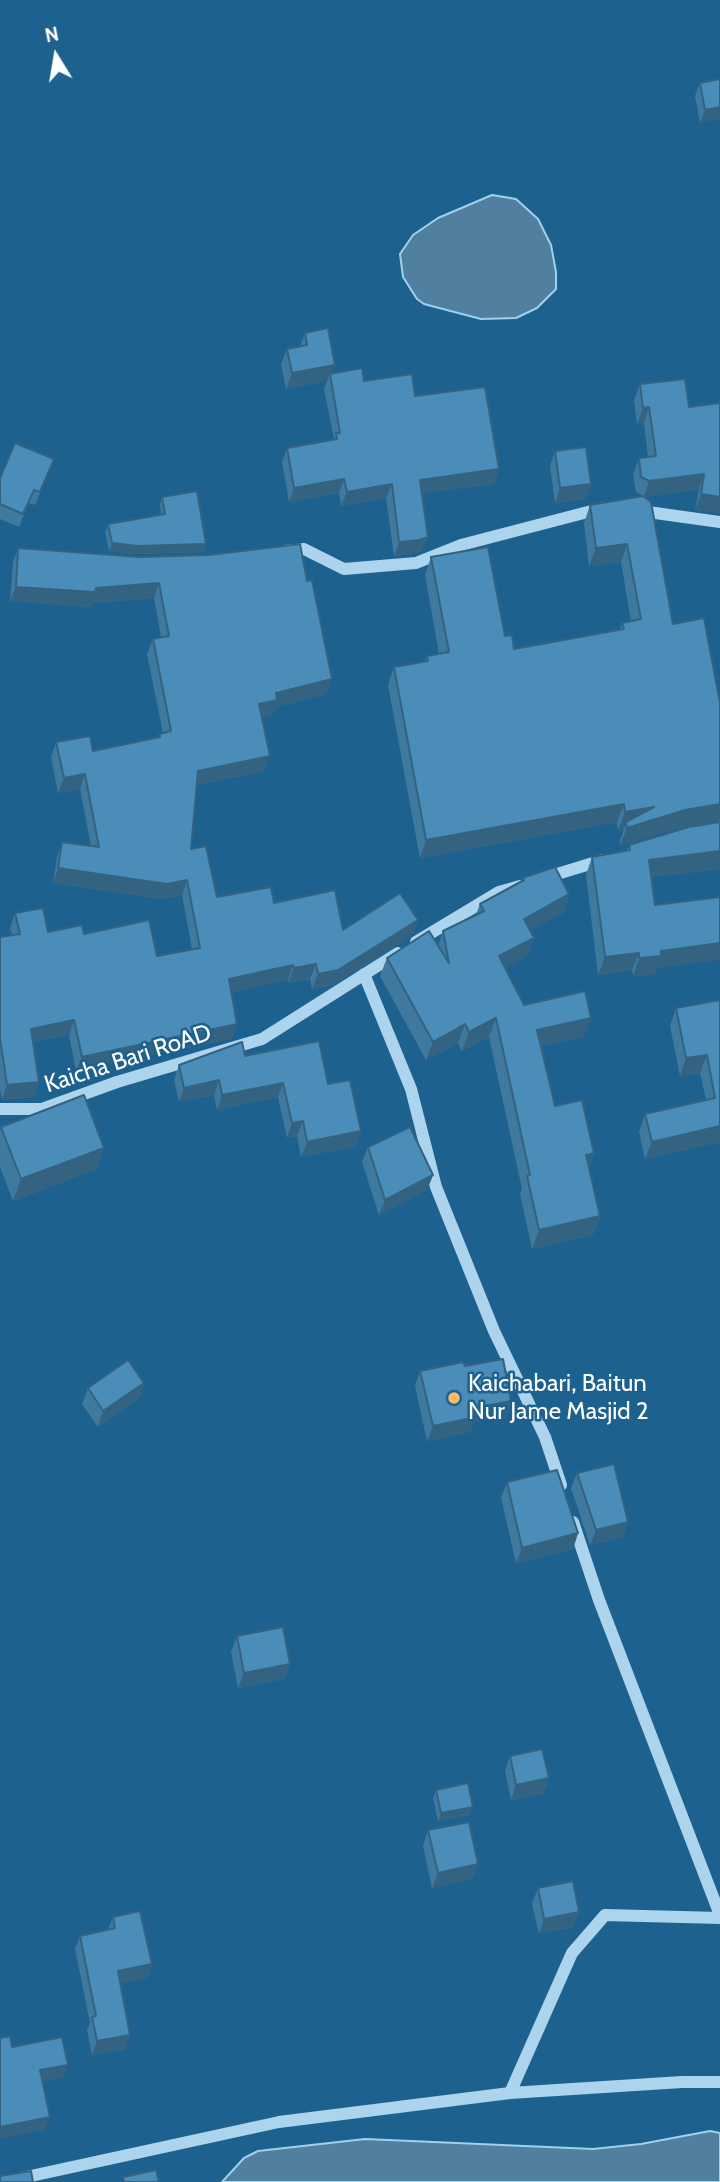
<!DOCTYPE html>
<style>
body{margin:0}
#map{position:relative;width:720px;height:2182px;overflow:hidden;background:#1d618f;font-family:Cabin,sans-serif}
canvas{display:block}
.north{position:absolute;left:21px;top:21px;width:70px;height:70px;-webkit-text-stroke:5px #1d618f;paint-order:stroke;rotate:349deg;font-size:19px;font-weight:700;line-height:28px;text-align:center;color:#fff}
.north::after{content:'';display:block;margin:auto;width:24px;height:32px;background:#fff;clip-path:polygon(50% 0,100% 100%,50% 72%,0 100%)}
</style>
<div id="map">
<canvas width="720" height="2182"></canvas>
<div class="north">N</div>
</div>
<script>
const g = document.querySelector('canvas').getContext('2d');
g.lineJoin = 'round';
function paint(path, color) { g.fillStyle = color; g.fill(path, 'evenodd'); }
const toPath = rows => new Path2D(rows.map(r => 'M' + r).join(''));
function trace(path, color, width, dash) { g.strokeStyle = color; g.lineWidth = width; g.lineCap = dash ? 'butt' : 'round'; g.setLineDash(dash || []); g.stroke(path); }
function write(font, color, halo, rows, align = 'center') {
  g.font = font + ' Cabin,sans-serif'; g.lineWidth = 5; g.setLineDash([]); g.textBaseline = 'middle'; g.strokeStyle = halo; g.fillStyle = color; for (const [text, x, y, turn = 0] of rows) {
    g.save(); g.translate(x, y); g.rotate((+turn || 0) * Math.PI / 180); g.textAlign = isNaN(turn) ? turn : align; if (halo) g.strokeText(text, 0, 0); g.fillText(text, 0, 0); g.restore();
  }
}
const water = toPath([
 [492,195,516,199,538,219,551,245,556,272,556,289,537,308,516,318,481,319,424,304,417,299,403,277,400,254,413,235,438,218,492,195],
 [710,2131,720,2133,720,2182,222,2182,244,2158,258,2151,365,2139,593,2149,641,2144,710,2131]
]);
const minor = toPath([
 [640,505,648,512,720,522],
 [284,551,304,549,344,569,416,563,461,545,603,508],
 [544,878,603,860],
 [416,942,499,892,520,886],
 [364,974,411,1089,436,1187,494,1331,545,1437,561,1485],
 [0,1109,42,1109,117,1082,262,1039,398,953],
 [573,1522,599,1600,720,1915],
 [510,2093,572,1953,605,1915,720,1918],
 [3,2182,279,2122,510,2093,682,2082,720,2082]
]);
const wall = toPath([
 [720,79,700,123,695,96,700,83],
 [305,333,332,374,364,381,415,396,499,469,494,484,422,493,422,551,414,554,394,556,386,498,341,506,339,493,289,502,282,462,287,448,334,439,324,389,327,381,286,389,281,364,287,349,300,346],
 [640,384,689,407,720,513,695,510,699,489,644,497,673,624,720,703,720,822,679,828,620,845,620,840,624,829,618,830,617,822,420,858,388,685,394,667,425,661,427,656,439,654,425,575,431,557,505,636,514,649,620,629,622,623,631,621,621,562,589,566,584,523,590,505,643,496,636,492,633,474,639,458,648,457,644,423,637,424,634,400],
 [555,451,591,484,585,499,555,503,550,466],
 [49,472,35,505,29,503,19,527,0,519,0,478],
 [162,497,204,552,134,554,109,551,105,532,108,524,161,514,160,505],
 [18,548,140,557,327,694,275,707,272,715,262,717,264,771,197,785,191,849,217,897,274,903,343,930,418,920,413,935,333,985,312,989,310,979,288,983,288,980,231,992,237,1024,231,1039,76,1071,69,1035,33,1042,39,1082,34,1097,2,1100,0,1089,0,937,12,935,10,928,15,913,48,932,84,934,157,956,192,949,182,895,162,899,53,883,57,857,62,842,91,846,80,789,58,793,51,757,56,742,93,751,158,738,159,734,163,733,147,654,153,639,161,637,154,598,91,603,90,607,10,601,13,562],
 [720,822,720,869,651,877,657,968,655,974,633,976,632,970,598,975,586,875,592,857,627,850,629,845],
 [522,878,569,894,563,913,530,930,534,938,527,956,505,968,524,1005,584,1037,541,1046,555,1106,594,1153,589,1167,600,1216,593,1235,532,1249,520,1194,522,1189,489,1037,462,1051,458,1043,426,1060,380,976,387,958,438,946,443,931,476,915,480,904,521,881],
 [720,1000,720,1142,645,1159,639,1132,645,1114,706,1100,700,1073,680,1076,670,1026,676,1008],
 [245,1056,328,1084,356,1146,301,1157,297,1136,287,1138,278,1097,217,1110,214,1095,179,1102,174,1080,179,1065],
 [1,1127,104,1148,96,1169,13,1201,0,1167,0,1130],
 [368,1147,433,1175,427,1190,379,1215,362,1162],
 [465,1366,511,1401,506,1417,474,1422,470,1432,427,1441,415,1386,420,1371],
 [144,1383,139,1398,98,1427,82,1404,88,1388],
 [577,1473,628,1522,622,1538,590,1545,571,1488],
 [507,1482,578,1533,573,1549,516,1563,501,1498],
 [237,1636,290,1664,284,1679,238,1688,231,1652],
 [510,1756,549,1778,543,1794,511,1800,505,1771],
 [436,1790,470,1815,438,1821,433,1798],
 [428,1830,478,1864,472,1879,432,1888,423,1846],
 [538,1888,573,1927,539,1934,532,1904],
 [113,1917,152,1964,147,1978,120,1983,125,2049,92,2055,87,2030,90,2023,75,1949,80,1936,108,1930]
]);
const shadedWall = toPath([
 [720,107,720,119,700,123,705,110],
 [335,365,330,378,330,374,327,381,286,389,292,373],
 [649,407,644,423,637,424,643,408],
 [499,469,494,484,415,494,420,480],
 [704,474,699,489,644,497,649,481],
 [344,479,339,493,289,502,294,488],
 [392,484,386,498,341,506,347,492],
 [591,484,585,499,555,503,560,488],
 [701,494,720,497,720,513,695,510],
 [428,537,422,551,414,554,394,556,399,542],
 [112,543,206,544,204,552,134,554,109,551],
 [627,544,621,562,589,566,596,548],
 [159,583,154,598,91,603,90,607,10,601,16,587,96,588],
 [332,679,327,694,275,707,272,715,254,719,259,704,276,693],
 [270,756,264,771,192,786,198,771],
 [85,774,80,789,58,793,64,778],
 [624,804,617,822,420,858,426,840],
 [720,804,720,818,719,821,679,828,620,845,627,828,626,822,624,829,618,830,625,812,654,807,685,810],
 [720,851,720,869,642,878,649,860],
 [58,868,187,880,182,895,162,899,53,883],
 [569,894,563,913,517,937,524,919],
 [418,920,413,935,333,985,312,989,318,974],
 [534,938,527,956,493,975,499,956],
 [720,943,720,960,657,968,655,974,633,976,639,958,661,951],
 [639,953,632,970,598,975,605,957],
 [316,964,310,979,288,983,294,968],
 [293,965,288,980,224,994,229,979],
 [496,1018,489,1037,462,1051,469,1032],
 [591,1018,584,1037,531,1048,537,1030],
 [74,1020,69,1035,26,1043,31,1029],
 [237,1024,231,1039,76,1071,82,1057],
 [465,1024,458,1043,426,1060,433,1042],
 [707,1055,700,1073,680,1076,686,1058],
 [219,1080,214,1095,179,1102,184,1088],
 [39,1082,34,1097,2,1100,7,1085],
 [283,1083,278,1097,217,1110,222,1095],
 [303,1121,297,1136,287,1138,292,1123],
 [720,1126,720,1142,645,1159,652,1142],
 [361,1131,356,1146,301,1157,307,1142],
 [104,1148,96,1169,13,1201,21,1179],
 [594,1153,587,1172,586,1155],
 [433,1175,427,1190,379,1215,385,1200],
 [600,1216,593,1235,532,1249,539,1230],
 [144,1383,139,1398,98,1427,103,1411],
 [511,1401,506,1417,474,1422,470,1432,427,1441,433,1426,474,1408],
 [628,1522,622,1538,590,1545,596,1530],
 [578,1533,573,1549,516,1563,522,1548],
 [290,1664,284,1679,238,1688,244,1673],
 [549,1778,543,1794,511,1800,516,1785],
 [473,1807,470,1815,438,1821,441,1813],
 [478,1864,472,1879,432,1888,438,1873],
 [579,1912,573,1927,539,1934,544,1919],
 [152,1964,147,1978,113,1985,118,1971],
 [130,2035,125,2049,92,2055,97,2041],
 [68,2065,63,2078,35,2084,40,2070],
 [50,2117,45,2130,0,2139,0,2127]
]);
const building = toPath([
 [720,79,720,107,705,110,700,83,720,79],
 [328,328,335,365,292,373,287,349,307,345,305,333,328,328],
 [362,368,364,381,412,374,415,396,485,387,499,469,420,480,428,537,419,540,399,542,392,484,347,492,344,479,294,488,287,448,337,439,336,433,340,433,330,374,362,368],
 [685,379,689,407,720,403,720,497,701,494,704,474,649,481,641,477,639,458,656,456,649,407,643,408,640,384,685,379],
 [15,443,54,459,40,492,34,490,23,514,0,504,0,478,15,443],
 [586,447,591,484,560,488,555,451,586,447],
 [197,491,206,544,137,546,112,543,108,524,165,514,162,497,197,491],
 [643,496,651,502,673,624,704,618,720,703,720,804,685,810,627,828,626,822,654,807,625,812,624,804,426,840,394,667,428,661,427,656,449,652,431,557,488,547,505,636,512,635,514,649,624,629,622,623,641,619,627,544,596,548,590,505,643,496],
 [300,544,307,581,312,580,332,679,276,693,277,700,259,704,270,756,198,771,191,849,206,846,217,897,271,887,274,903,335,890,343,930,400,893,418,920,338,970,318,974,316,964,294,968,293,965,229,979,237,1024,82,1057,74,1020,31,1029,39,1082,7,1085,0,1038,0,937,20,934,15,913,43,908,48,932,82,925,84,934,149,920,157,956,200,948,187,880,167,884,58,868,62,842,99,847,85,774,64,778,56,742,90,736,93,751,160,737,159,734,171,731,153,639,169,636,159,583,96,588,95,592,16,587,18,548,140,557,209,555,300,544],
 [720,822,720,851,649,860,655,905,720,897,720,943,661,951,661,956,639,958,639,953,605,957,592,857,630,850,629,845,689,827,720,822],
 [555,867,569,894,524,919,534,938,499,956,524,1005,585,991,591,1018,537,1030,555,1106,582,1100,594,1153,586,1155,600,1216,539,1230,527,1176,530,1175,496,1018,469,1032,465,1024,433,1042,387,958,429,931,449,963,443,931,484,911,480,904,524,880,522,878,555,867],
 [720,1000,720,1126,652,1142,645,1114,715,1098,707,1055,686,1058,676,1008,720,1000],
 [319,1041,328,1084,350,1080,361,1131,307,1142,303,1121,292,1123,283,1083,222,1095,219,1080,184,1088,179,1065,242,1042,245,1056,319,1041],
 [84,1095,104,1148,21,1179,1,1127,84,1095],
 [410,1127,433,1175,385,1200,368,1147,410,1127],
 [503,1359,511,1401,474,1408,476,1417,433,1426,420,1371,463,1362,465,1366,503,1359],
 [128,1360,144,1383,103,1411,88,1388,128,1360],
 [614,1464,628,1522,596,1530,577,1473,614,1464],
 [557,1470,578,1533,522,1548,507,1482,557,1470],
 [283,1627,290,1664,244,1673,237,1636,283,1627],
 [542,1749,549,1778,516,1785,510,1756,542,1749],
 [468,1783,473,1807,441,1813,436,1790,468,1783],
 [469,1822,478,1864,438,1873,428,1830,469,1822],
 [573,1881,579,1912,544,1919,538,1888,573,1881],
 [140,1911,152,1964,118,1971,130,2035,97,2041,92,2017,96,2016,80,1936,115,1928,113,1917,140,1911],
 [10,2036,12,2047,62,2037,68,2065,40,2070,50,2117,0,2127,0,2038,10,2036],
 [156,2170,159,2182,124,2182,123,2177,156,2170],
 [31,2171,33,2182,0,2182,0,2176,31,2171]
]);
const markers = [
 [454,1398,7,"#fdbb6a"]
];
const streetNames = [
 ["Kaicha Bari RoAD",128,1059,-18]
];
const poiNames = [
 ["Kaichabari, Baitun",468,1384],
 ["Nur Jame Masjid 2",468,1412]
];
paint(water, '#507f9f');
trace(water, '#9fd1ef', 2);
trace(minor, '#acd4ed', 12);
paint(wall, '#40799e');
paint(shadedWall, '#346381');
paint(building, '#4a8db8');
trace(building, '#346381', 2);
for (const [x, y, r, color] of markers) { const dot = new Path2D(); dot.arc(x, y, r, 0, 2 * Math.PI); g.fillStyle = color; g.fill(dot); trace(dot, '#1d618f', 2.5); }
write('24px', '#fff', '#1d618f', streetNames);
write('24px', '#fff', '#1d618f', poiNames, 'left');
</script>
